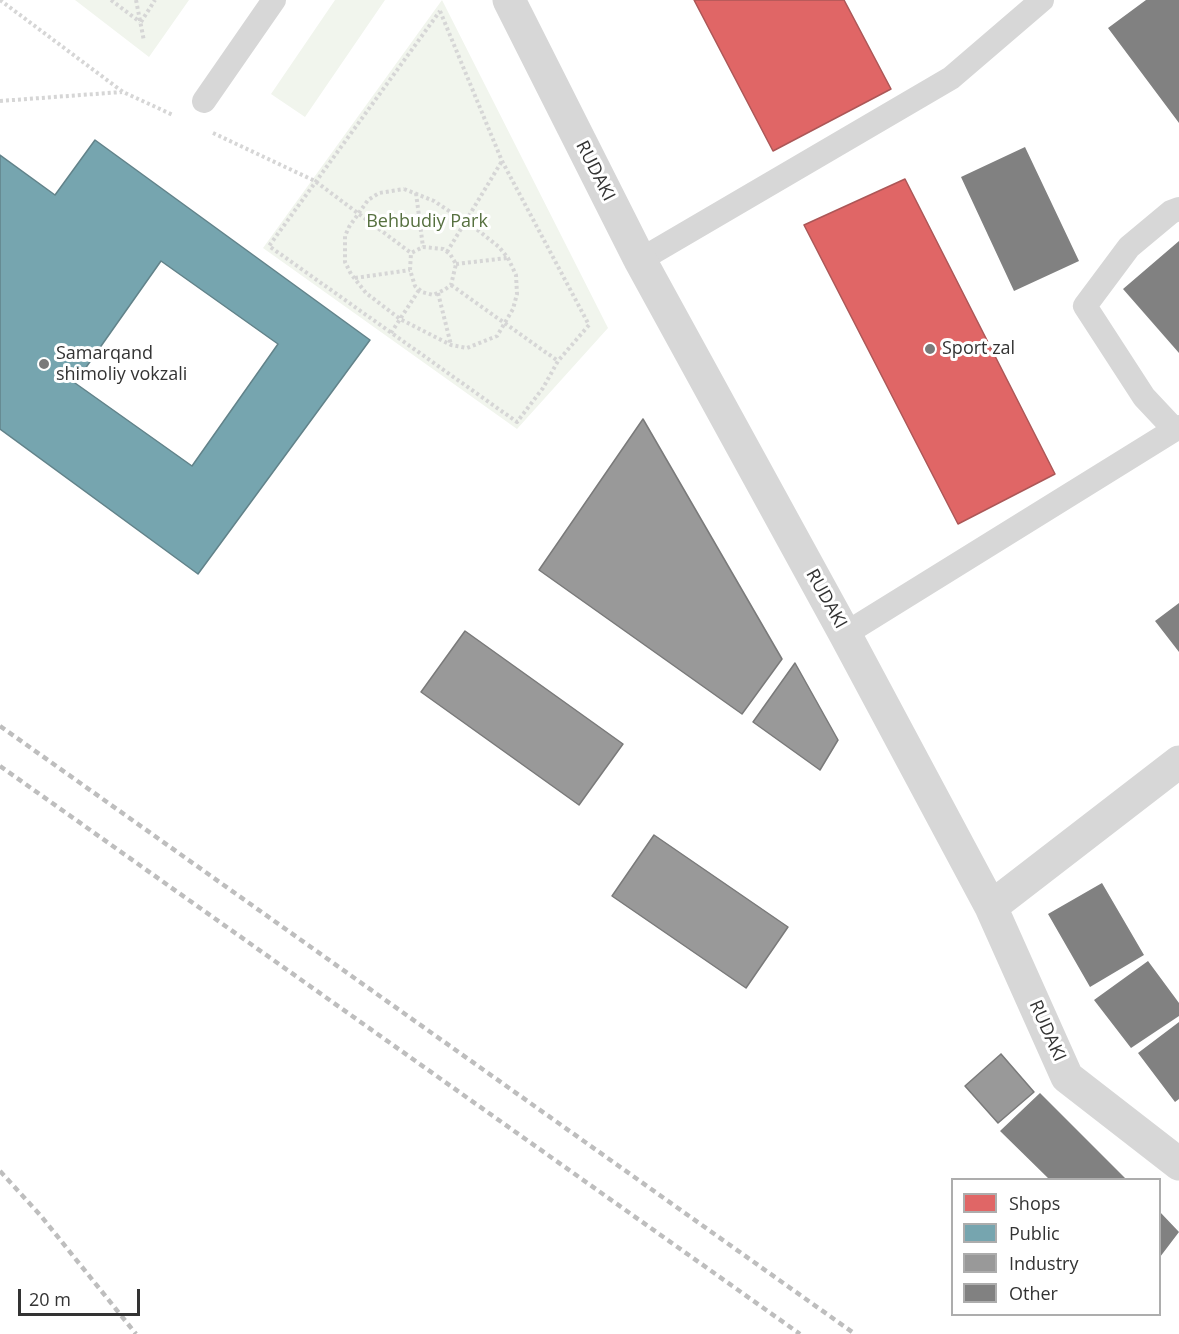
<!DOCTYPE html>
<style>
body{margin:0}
#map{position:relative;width:1179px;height:1334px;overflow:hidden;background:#fff;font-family:"Open Sans",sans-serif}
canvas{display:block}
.legend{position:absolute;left:951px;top:1178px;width:210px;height:138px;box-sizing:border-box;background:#fff;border:2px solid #adadad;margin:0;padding:8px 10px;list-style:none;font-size:18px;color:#333}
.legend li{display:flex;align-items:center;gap:12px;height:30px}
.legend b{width:30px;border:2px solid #adadad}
.scale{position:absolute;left:18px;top:1289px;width:122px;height:27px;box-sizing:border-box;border:3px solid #333;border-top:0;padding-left:8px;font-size:18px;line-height:21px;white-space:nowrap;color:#333;-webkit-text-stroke:4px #fff;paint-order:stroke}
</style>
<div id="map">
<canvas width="1179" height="1334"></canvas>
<ul class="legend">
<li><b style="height:16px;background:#e06666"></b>Shops</li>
<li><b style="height:16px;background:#76a5af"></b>Public</li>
<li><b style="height:16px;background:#999"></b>Industry</li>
<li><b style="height:16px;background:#818181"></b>Other</li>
</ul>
<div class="scale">20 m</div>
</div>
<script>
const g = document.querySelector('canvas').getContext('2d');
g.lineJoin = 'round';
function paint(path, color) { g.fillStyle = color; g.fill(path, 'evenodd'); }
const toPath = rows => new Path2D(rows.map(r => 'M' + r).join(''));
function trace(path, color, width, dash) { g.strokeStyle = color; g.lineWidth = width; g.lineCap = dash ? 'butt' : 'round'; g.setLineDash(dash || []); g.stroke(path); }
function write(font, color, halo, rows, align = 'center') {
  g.font = font + ' "Open Sans",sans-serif'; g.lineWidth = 6; g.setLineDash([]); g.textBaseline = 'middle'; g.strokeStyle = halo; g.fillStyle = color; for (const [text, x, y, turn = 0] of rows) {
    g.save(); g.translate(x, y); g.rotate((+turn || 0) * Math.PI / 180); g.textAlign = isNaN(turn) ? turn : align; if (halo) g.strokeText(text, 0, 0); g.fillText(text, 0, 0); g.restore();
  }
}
const green = toPath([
 [75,0,189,0,149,57],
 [335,0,385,0,305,117,271,94],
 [442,0,608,328,517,429,263,248]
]);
const shops = toPath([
 [694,0,844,0,891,89,773,151,694,0],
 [905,179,1055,474,958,524,804,225,905,179]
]);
const public = toPath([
 [95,140,370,340,198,574,0,429,0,155,55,195,95,140],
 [161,261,278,344,192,466,75,383,161,261]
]);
const industry = toPath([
 [643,419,782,659,742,714,539,570,643,419],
 [465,631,623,744,579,805,421,692,465,631],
 [795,663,838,740,820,770,753,722,795,663],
 [654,835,788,927,746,988,612,896,654,835],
 [1001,1054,1034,1092,998,1123,965,1086,1001,1054]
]);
const building = toPath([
 [1146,0,1179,0,1179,123,1108,28],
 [1025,147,1079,261,1014,291,961,177],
 [1179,241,1179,353,1123,289],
 [1179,603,1179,652,1155,621],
 [1102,883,1144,955,1090,987,1048,914],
 [1148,961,1179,1003,1179,1016,1131,1048,1094,1000],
 [1179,1022,1179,1099,1175,1102,1138,1053],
 [1040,1093,1127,1180,1050,1180,1000,1131],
 [1160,1212,1179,1232,1160,1257]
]);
const path = toPath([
 [0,0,123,92,173,115],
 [111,0,140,22],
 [136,0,144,41],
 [440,11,502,161,589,325,558,361,543,388,517,422,269,246,440,11],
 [141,22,155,0],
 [0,101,122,92],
 [213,133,315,181,411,253,423,247,443,249,450,254,456,264,451,285,444,290,433,295,422,292,415,286,410,270,411,253],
 [404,189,434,201,479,231,499,247,508,258,516,275,517,294,513,309,497,336,467,348,451,345,400,319,366,293,351,274,345,262,345,236,349,227,368,200,379,193,404,189],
 [416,193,423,247],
 [447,252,502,161],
 [456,264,507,258],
 [355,278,410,270],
 [451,285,558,361],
 [438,293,451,345],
 [391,333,419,290]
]);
const service = toPath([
 [204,101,274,0],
 [640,260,951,78,1042,0],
 [1175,430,1144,397,1085,306,1129,247,1171,212,1179,209],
 [845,634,1179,427]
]);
const minor = toPath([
 [509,0,640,260,845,634,991,907,1067,1077,1179,1164],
 [991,907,1179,762]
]);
const rail = toPath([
 [0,726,855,1334],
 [0,766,800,1334],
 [0,1171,41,1216,136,1334]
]);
const markers = [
 [930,349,6,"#7a7a7a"],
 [44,364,6,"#7a7a7a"]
];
const streetNames = [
 ["RUDAKI",595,171,63],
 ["RUDAKI",826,599,61],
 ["RUDAKI",1047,1031,66]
];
const parkNames = [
 ["Behbudiy Park",427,222]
];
const poiNames = [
 ["Sport zal",942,349],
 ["Samarqand",56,354],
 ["shimoliy vokzali",56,375]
];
paint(green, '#f1f5ed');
paint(shops, '#e06666');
trace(shops, '#ac5757', 1.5);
paint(public, '#76a5af');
trace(public, '#62838a', 1.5);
paint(industry, '#999');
trace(industry, '#7a7a7a', 1.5);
paint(building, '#818181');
trace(path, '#d6d6d6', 4, [3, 3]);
trace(service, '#d7d7d7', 24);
trace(minor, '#d7d7d7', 33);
trace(rail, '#bebebe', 4.5, [6, 4.5]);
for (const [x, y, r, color] of markers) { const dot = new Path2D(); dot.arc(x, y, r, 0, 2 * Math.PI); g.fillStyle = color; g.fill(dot); trace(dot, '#fff', 2); }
write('18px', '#333', '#fff', streetNames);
write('18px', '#56703f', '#fff', parkNames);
write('18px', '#333', '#fff', poiNames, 'left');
</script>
